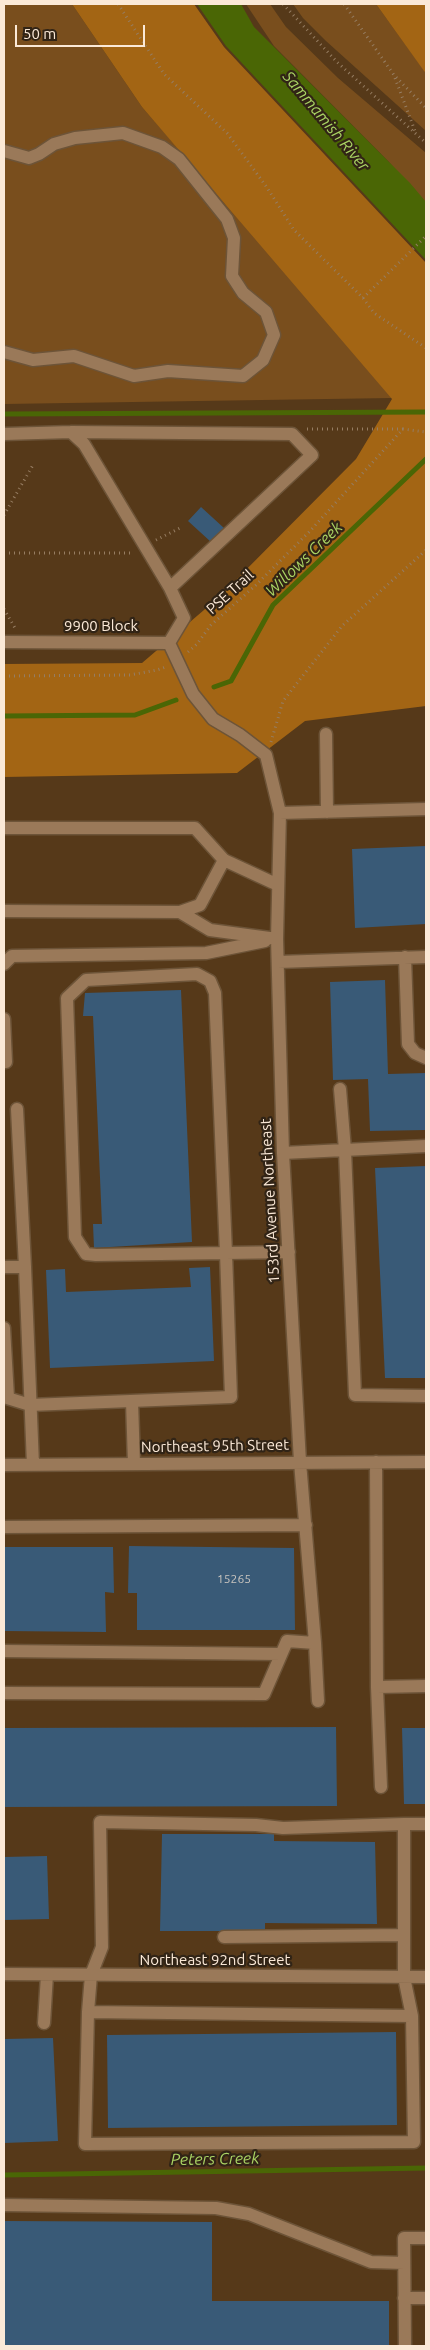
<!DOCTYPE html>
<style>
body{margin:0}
#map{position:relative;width:430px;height:2350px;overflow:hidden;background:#563919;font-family:Ubuntu,sans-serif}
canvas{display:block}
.frame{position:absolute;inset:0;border:5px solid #fbe9d7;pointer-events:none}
.scale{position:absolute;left:15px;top:25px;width:130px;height:22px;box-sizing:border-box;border:2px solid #fbe9d7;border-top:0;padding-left:6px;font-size:15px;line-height:18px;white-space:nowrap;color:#fbe9d7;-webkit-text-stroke:4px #312416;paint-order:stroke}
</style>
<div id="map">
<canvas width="430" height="2350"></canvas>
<div class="frame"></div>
<div class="scale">50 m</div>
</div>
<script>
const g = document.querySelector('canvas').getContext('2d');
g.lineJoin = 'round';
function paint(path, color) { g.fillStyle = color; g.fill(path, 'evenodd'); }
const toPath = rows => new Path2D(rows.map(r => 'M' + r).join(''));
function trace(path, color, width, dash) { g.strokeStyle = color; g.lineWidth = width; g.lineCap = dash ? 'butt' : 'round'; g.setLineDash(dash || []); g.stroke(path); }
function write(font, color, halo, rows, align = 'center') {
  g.font = font + ' Ubuntu,sans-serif'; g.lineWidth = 4.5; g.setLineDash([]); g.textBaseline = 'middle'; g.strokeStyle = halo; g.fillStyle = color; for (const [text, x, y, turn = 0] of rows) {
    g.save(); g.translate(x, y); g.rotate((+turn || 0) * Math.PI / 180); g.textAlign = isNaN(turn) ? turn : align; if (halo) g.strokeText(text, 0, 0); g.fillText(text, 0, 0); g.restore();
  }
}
const green = toPath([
 [4,4,72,4,142,107,321,313,392,398,4,404],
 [246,4,270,4,286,27,338,78,426,153,426,203,388,161,274,46],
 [293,4,376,4,426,73,426,131,326,41,303,18]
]);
const forest = toPath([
 [72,4,194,4,224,47,426,263,426,706,305,721,237,773,4,777,4,664,142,663,218,598,356,459,392,399,142,107],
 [376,4,426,4,426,73,424,71]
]);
const water = toPath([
 [197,4,241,4,254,27,410,183,426,202,426,260,226,46]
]);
const stream = toPath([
 [4,414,426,412],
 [214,687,231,681,273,605,426,459],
 [4,716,135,715,176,700],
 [4,2175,426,2168]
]);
const building = toPath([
 [201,507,224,528,211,542,188,521],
 [426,846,426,924,355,928,352,849],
 [385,980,388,1074,426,1073,426,1130,370,1131,368,1079,333,1080,330,982],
 [181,990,192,1242,94,1248,93,1224,102,1224,93,1016,83,1016,85,993],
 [426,1166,426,1378,385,1378,375,1168],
 [210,1267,214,1361,50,1368,46,1270,65,1269,66,1292,191,1287,189,1268],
 [129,1546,294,1548,295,1630,137,1630,137,1593,128,1593],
 [4,1547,113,1547,114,1593,105,1592,106,1632,4,1631],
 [336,1727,337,1806,4,1807,4,1728],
 [402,1728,426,1728,426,1804,404,1804],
 [162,1834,274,1834,274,1841,375,1842,377,1924,265,1923,265,1931,160,1931],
 [47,1856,49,1919,4,1920,4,1857],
 [396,2032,397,2125,108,2128,107,2035],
 [53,2038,58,2141,4,2143,4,2039],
 [4,2221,212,2222,212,2301,389,2301,389,2346,4,2346]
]);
const path = toPath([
 [118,4,164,74,227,133,266,186,294,230,363,298,374,313,426,348],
 [283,4,337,62,426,143],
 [344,4,394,75,426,108],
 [395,78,415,131],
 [363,298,426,236],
 [307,429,403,429],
 [4,515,33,465],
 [156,540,180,528],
 [4,553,133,553],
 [4,609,15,628],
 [188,652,197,644,211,625,256,585,309,532,403,429,426,432],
 [4,676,130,675,157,670,166,667],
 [271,742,283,701,342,626,426,550]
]);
const minor = toPath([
 [4,151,29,158,39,154,54,144,75,138,123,133,162,147,179,159,227,219,234,238,232,276,243,293,266,312,274,335,263,360,243,376,168,371,134,376,74,356,33,360,4,352],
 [71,432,84,444,170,588],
 [4,434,71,432,292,434,312,455,170,588,184,618,169,643,4,642],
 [326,734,327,812],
 [280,813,426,809],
 [4,828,195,828,224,860,200,905,180,912],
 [224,860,278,885],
 [4,911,180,912,210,930,277,939],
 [405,957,408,1044,415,1053,426,1058],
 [278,962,426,957],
 [4,964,12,956,206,953,265,941],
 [4,1019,6,1062,4,1062],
 [340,1089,345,1150,355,1395,426,1396],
 [283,1153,426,1146],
 [4,1267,25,1267,17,1109],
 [25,1267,33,1465],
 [4,1328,8,1397],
 [4,1397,30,1405,231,1397,226,1253,215,993,210,981,197,974,86,980,67,998,75,1237,86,1254,96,1255,226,1253,289,1252],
 [132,1401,134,1464],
 [376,1462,377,1687],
 [4,1465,426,1462],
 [4,1527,306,1525],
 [315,1643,318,1701],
 [4,1651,281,1654],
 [4,1693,264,1694,287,1641,315,1643,300,1462,283,1153,277,939,280,813,266,755,240,735,213,719,193,694,169,643],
 [381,1787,377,1687,426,1686],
 [224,1937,404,1935],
 [4,1974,426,1977],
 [88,2012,91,1975,102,1947,100,1822,256,1825,283,1828,404,1824],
 [412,2016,88,2012,85,2144,414,2142,412,2016,404,1977,404,1824,426,1824],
 [44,2023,47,1975],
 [4,2205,216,2208,249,2214,371,2262,404,2263],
 [404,2298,426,2298],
 [405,2346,404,2238,426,2238]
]);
const numberNames = [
 ["15265",234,1579]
];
const streetNames = [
 ["PSE Trail",230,592,-42],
 ["9900 Block",101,626],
 ["153rd Avenue Northeast",270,1201,-93],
 ["Northeast 95th Street",215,1446,-1],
 ["Northeast 92nd Street",215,1960]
];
const waterNames = [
 ["Sammamish River",326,121,50],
 ["Willows Creek",304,559,-44],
 ["Peters Creek",215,2159,-1]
];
paint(green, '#794e1d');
paint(forest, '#a36514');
paint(water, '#4a6605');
trace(stream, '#4a6605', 5);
paint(building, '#395a77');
trace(minor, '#6d5438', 15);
trace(path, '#967d62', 3, [1, 4]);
trace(minor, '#9a7959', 12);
write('12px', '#cac5bf', null, numberNames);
write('15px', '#fbe9d7', '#312416', streetNames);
write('italic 16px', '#aad464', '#312416', waterNames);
</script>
